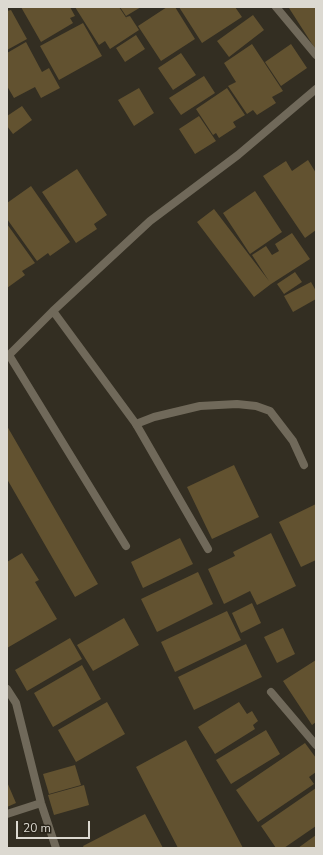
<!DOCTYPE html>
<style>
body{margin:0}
#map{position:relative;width:323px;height:855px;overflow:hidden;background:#332e22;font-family:"Nunito Sans",sans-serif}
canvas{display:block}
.frame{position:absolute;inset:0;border:8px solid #dcd9d1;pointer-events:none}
.scale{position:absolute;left:16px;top:821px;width:74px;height:18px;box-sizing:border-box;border:2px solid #dcd9d1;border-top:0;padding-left:5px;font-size:12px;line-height:14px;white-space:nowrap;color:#dcd9d1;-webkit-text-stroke:3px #292419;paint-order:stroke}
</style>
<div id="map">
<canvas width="323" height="855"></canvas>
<div class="frame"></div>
<div class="scale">20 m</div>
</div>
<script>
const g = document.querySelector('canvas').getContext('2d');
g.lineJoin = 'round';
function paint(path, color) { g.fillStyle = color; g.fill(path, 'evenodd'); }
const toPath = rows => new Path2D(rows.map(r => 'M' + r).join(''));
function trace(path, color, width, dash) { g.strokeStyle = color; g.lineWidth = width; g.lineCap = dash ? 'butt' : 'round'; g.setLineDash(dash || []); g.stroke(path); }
const building = toPath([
 [21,7,70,7,75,16,70,18,73,23,41,42],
 [75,7,119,7,127,19,126,17,130,16,139,30,110,49,105,41,99,45],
 [120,7,141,7,126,16],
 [167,7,175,7,195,39,161,61,138,26],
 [179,7,235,7,242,17,202,43],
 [291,7,316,7,316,50,289,8],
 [11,10,27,39,7,50,7,11],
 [253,15,264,30,229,57,217,41],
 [83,23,102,56,59,80,40,46],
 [136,35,145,49,125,62,116,48],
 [26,42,42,72,49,68,60,88,41,98,35,87,14,98,7,86,7,53],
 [252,44,283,91,272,97,276,103,257,115,253,110,247,114,228,86,236,82,224,63],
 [291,44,307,68,281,86,265,62],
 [181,53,196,75,173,90,158,68],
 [204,76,215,93,181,115,169,98],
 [139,88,154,113,134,126,118,100],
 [227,88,245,115,233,122,236,127,219,138,216,133,213,135,196,109],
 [22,106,32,120,13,134,7,126,7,116],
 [199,116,216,141,195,154,179,129],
 [308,160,316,173,316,230,305,238,263,176,286,161,292,171],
 [77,169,107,215,94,224,97,229,76,243,42,192],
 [31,186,70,242,50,256,48,253,37,261,7,219,7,203],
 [255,191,282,232,250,254,223,213],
 [214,209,269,281,252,255,266,246,272,255,279,251,275,244,292,233,310,259,271,284,254,297,197,222],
 [7,224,35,263,22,271,25,275,7,288],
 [295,272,302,282,284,294,277,284],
 [311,282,316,291,316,299,293,312,284,296],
 [7,426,98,584,75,597,7,479],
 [234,465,259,517,212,539,187,487],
 [316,504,316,560,301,567,279,522],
 [271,533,296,586,257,605,250,591,224,604,208,569,235,556,233,552],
 [180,538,193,564,143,588,131,562],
 [22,553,39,580,35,582,57,619,7,648,7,562],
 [198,572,213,604,157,632,141,599],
 [252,603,261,623,241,633,232,613],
 [227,611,241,640,175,672,161,642],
 [124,618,139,645,93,671,77,645],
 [283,628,295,654,277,663,264,637],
 [70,638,82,659,27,691,15,670],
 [246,644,262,677,194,710,178,677],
 [316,660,316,722,312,725,283,681],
 [82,665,101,699,53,727,34,693],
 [107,702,125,734,76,762,58,730],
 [239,702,247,714,252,711,258,721,253,725,255,729,215,754,198,727],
 [266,730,280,754,231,784,216,760],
 [186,740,243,848,178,848,136,767],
 [305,743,316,758,316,772,309,777,314,784,258,822,236,790],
 [75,765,81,785,49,794,43,774],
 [7,782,16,803,7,807],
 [84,785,89,805,54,815,48,795],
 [316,788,316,826,284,848,276,848,261,826],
 [145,814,163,848,84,848,83,846],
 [316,835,316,848,298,848]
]);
const service = toPath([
 [136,424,154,417,200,406,237,404,256,406,270,411,293,441,304,465]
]);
const minor = toPath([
 [276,7,316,55],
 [53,311,136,424,208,549],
 [9,355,126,546],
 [7,357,53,311,150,221,238,155,316,89],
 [7,689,16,703,41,803,56,848],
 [271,692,316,745],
 [7,814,41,803]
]);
paint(building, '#625230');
trace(service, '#70695a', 8);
trace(minor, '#70695a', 8);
</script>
